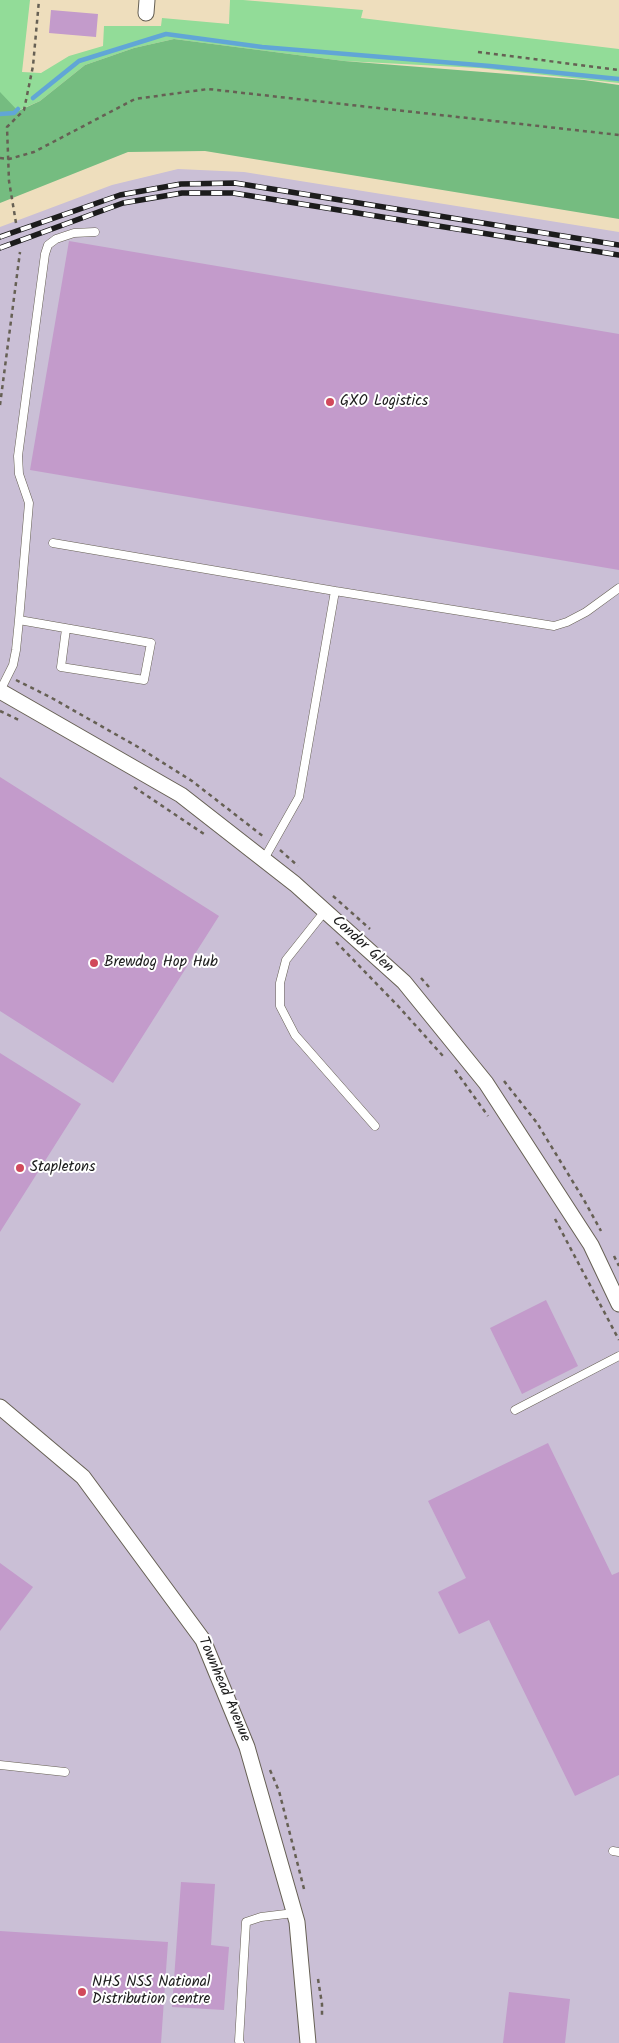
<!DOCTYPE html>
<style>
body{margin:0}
canvas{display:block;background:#eedebd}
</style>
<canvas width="619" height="2043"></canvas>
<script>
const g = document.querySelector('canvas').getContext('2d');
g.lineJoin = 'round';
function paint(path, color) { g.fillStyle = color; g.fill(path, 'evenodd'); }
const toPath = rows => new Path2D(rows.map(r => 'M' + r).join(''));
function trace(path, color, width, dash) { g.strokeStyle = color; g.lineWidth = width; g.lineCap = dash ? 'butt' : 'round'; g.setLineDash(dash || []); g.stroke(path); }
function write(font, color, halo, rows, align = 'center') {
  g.font = font + ' Kalam,sans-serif'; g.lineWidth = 4; g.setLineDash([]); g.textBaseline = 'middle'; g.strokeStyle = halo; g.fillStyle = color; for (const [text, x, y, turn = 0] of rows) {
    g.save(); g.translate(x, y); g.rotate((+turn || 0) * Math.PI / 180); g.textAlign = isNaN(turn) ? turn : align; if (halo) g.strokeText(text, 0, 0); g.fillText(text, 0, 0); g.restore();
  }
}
const industrial = toPath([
 [178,169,244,172,619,232,619,2043,0,2043,0,227,112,185]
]);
const green = toPath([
 [0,0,30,0,22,72,41,73,69,56,103,46,104,26,161,26,162,18,229,24,230,0,243,0,363,10,361,18,619,49,619,83,479,68,344,61,174,39,134,48,85,65,40,101,17,111,0,111]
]);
const forest = toPath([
 [174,39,344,61,584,80,619,85,619,219,205,151,128,152,0,203,0,92,18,111,40,101,85,65,134,48]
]);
const stream = toPath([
 [33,98,79,61,166,34,262,47,490,66,619,79],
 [0,114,14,113,18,109]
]);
const building = toPath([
 [51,10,98,14,96,37,49,33],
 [69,241,619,334,619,570,30,470],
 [0,777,219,916,113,1083,0,1011],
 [0,1053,81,1104,0,1232],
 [546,1300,578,1366,522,1394,490,1328],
 [548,1443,612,1575,619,1572,619,1775,575,1796,489,1620,459,1634,438,1592,466,1578,428,1501],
 [0,1563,33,1587,0,1631],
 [181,1882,215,1884,211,1945,229,1947,224,2010,172,2007],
 [0,1931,168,1942,161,2043,0,2043],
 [509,1992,570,1999,565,2043,503,2043]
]);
const path = toPath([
 [478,52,619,70],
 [0,158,9,159,34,152,135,99,208,89,619,135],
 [16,223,9,181,7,127,24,110,33,66,39,0],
 [0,405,20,252],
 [16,680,50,697,138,747,192,781,264,837],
 [0,711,19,720],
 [134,787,204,834],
 [280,850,298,866],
 [333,896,370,929],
 [336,942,399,1007,443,1056],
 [421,978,429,987],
 [455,1070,488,1116],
 [504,1081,537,1123,584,1200,601,1231],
 [555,1219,619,1340],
 [614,1256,619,1266],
 [270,1770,279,1791,304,1889],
 [318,1979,322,2004,322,2018]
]);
const service = toPath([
 [53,543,335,591,299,797,264,859],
 [335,591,554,626,567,622,586,612,619,588],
 [19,620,151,643,144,680,61,667,66,629],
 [0,691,13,665,16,650,19,620,29,503,19,474,18,456,45,254,48,245,56,239,74,233,95,232],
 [325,911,286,960,280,983,280,1006,295,1035,375,1126],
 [515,1410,619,1356],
 [0,1765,65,1772],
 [613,1851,619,1852],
 [240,2043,239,2041,246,1922,261,1917,294,1913]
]);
const minor = toPath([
 [146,13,147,0],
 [0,691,181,795,295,884,404,982,486,1083,591,1245,619,1304],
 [0,1407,83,1477,203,1640,247,1747,297,1922,308,2043]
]);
const rail = toPath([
 [0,237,120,195,181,184,235,183,619,245],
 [0,248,123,203,182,193,233,193,619,255]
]);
const markers = [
 [330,402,5,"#d1495b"],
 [94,963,5,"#d1495b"],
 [20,1168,5,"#d1495b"],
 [82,1992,5,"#d1495b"]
];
const poiNames = [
 ["GXO Logistics",340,402],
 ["Brewdog Hop Hub",104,963],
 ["Stapletons",30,1168],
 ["NHS NSS National",92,1983],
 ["Distribution centre",92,2000]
];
const streetNames = [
 ["Condor Glen",362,945,42],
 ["Townhead Avenue",223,1690,67]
];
paint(industrial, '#cabfd6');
paint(green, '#92dc98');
paint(forest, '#75bc80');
trace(stream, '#61a6d6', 4.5);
paint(building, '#c39bcb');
trace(service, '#666054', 9);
trace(minor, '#666054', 17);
trace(path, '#666054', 2.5, [4, 4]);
trace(service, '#fff', 8);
trace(minor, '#fff', 15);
trace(rail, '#1c1c1c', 5.5);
trace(rail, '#fff', 4, [11]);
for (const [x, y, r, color] of markers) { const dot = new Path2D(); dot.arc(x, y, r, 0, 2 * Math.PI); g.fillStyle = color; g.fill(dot); trace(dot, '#fff', 2); }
write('15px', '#1c1c1c', '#fff', poiNames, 'left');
write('15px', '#1c1c1c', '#fff', streetNames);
</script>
